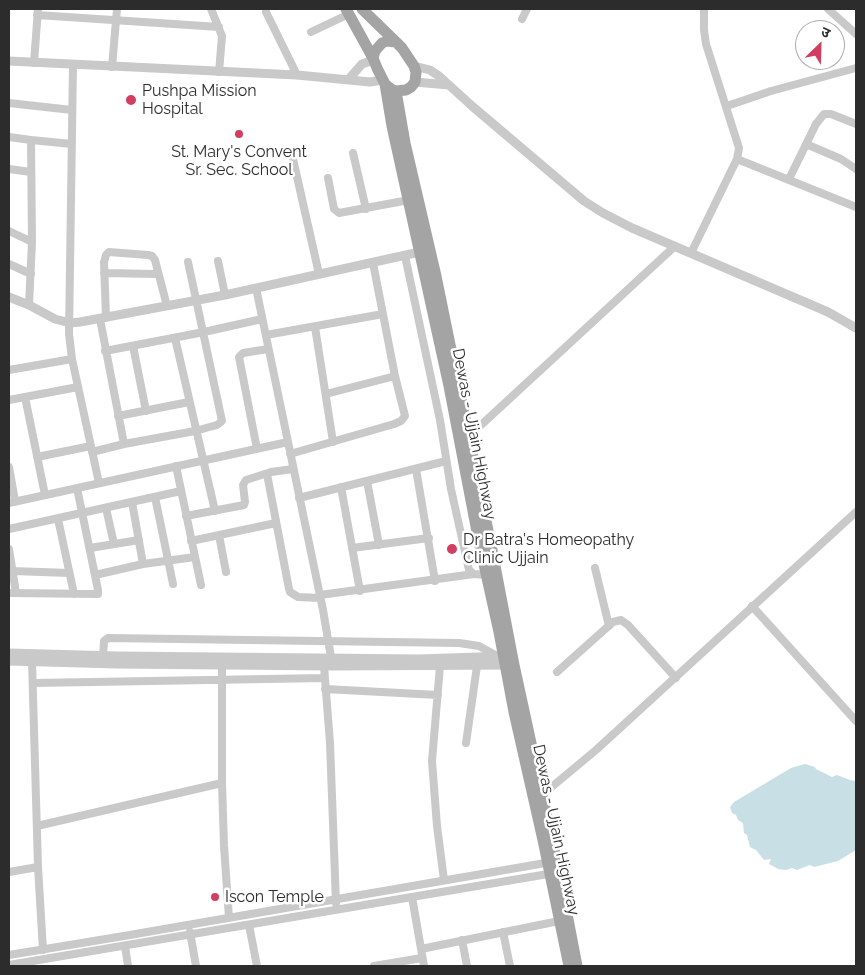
<!DOCTYPE html>
<meta charset="utf-8">
<style>
body{margin:0}
#map{position:relative;width:865px;height:975px;overflow:hidden;background:#fff;font-family:Raleway,"Noto Sans Devanagari",sans-serif}
canvas{display:block}
.frame{position:absolute;inset:0;border:10px solid #2c2c2c;pointer-events:none}
.north{position:absolute;left:795px;top:20px;width:50px;height:50px;box-sizing:border-box;background:#fff;border:1px solid #ababab;border-radius:50%;rotate:24deg;font-size:14px;font-weight:700;line-height:20px;text-align:center;color:#2c2c2c}
.north::after{content:'';display:block;margin:auto;width:18px;height:22px;background:#d23e60;clip-path:polygon(50% 0,100% 100%,50% 72%,0 100%)}
</style>
<div id="map">
<canvas width="865" height="975"></canvas>
<div class="frame"></div>
<div class="north">उ</div>
</div>
<script>
const g = document.querySelector('canvas').getContext('2d');
g.lineJoin = 'round';
function paint(path, color) { g.fillStyle = color; g.fill(path, 'evenodd'); }
const toPath = rows => new Path2D(rows.map(r => 'M' + r).join(''));
function trace(path, color, width, dash) { g.strokeStyle = color; g.lineWidth = width; g.lineCap = dash ? 'butt' : 'round'; g.setLineDash(dash || []); g.stroke(path); }
function write(font, color, halo, rows, align = 'center') {
  g.font = font + ' Raleway,sans-serif'; g.lineWidth = 5; g.setLineDash([]); g.textBaseline = 'middle'; g.strokeStyle = halo; g.fillStyle = color; for (const [text, x, y, turn = 0] of rows) {
    g.save(); g.translate(x, y); g.rotate((+turn || 0) * Math.PI / 180); g.textAlign = isNaN(turn) ? turn : align; if (halo) g.strokeText(text, 0, 0); g.fillText(text, 0, 0); g.restore();
  }
}
const water = toPath([
 [805,764,815,767,816,769,832,777,837,775,850,780,856,781,856,850,838,861,814,867,810,865,797,870,792,868,786,870,778,869,769,864,771,859,764,860,756,850,750,847,747,835,744,833,743,823,738,820,736,815,732,813,730,807,734,802,791,768]
]);
const minor = toPath([
 [211,9,222,36,219,72],
 [828,9,856,34],
 [266,12,297,75],
 [37,15,219,27],
 [522,19,527,9],
 [311,32,349,14],
 [34,63,38,9],
 [73,65,69,334,72,359,99,483],
 [112,67,117,9],
 [9,103,72,110],
 [727,106,771,91,856,68],
 [9,137,31,140,32,242,29,305],
 [31,140,72,144],
 [806,144,841,159,856,169],
 [353,153,366,209],
 [293,159,319,274],
 [737,159,856,207],
 [9,169,31,172],
 [328,178,334,209,339,213,409,200],
 [789,179,816,124,824,114,831,114,856,124],
 [9,231,32,242],
 [691,253,737,159,739,148,706,44,704,30,704,9],
 [405,256,440,420,451,489,469,570,474,574,487,575],
 [218,261,225,295],
 [9,264,31,274],
 [104,273,157,274],
 [256,288,323,610,332,663],
 [106,318,104,262,106,255,109,252,148,255,152,256,155,260,167,306],
 [100,319,124,444],
 [315,327,333,442],
 [266,335,383,314],
 [175,338,215,511],
 [133,346,146,411],
 [105,351,204,332,262,319],
 [9,370,72,359],
 [326,394,395,376],
 [25,397,45,495],
 [9,400,78,387],
 [118,416,189,402],
 [467,438,675,246],
 [257,449,239,357,243,353,268,349],
 [92,452,124,444,195,431,217,425,222,421,188,262],
 [290,454,394,424,401,421,405,416,395,376,373,263],
 [37,457,91,446],
 [176,466,201,585],
 [9,467,15,501],
 [416,469,435,581],
 [267,474,289,589,290,592,298,597,320,598],
 [367,481,379,545],
 [341,487,360,591],
 [155,497,173,584],
 [299,498,446,461],
 [132,502,143,564],
 [9,503,288,442],
 [106,508,114,544],
 [186,516,244,505,245,502,243,485,246,480,271,472,293,469],
 [58,519,74,594],
 [9,529,181,491],
 [219,535,226,572],
 [191,541,276,523],
 [90,548,139,540],
 [352,548,429,538],
 [9,549,16,593],
 [595,568,609,626],
 [13,571,69,573],
 [95,575,143,564,195,557],
 [9,593,98,594,98,590,77,488],
 [320,595,474,574],
 [752,606,856,721],
 [103,656,104,641,108,638,459,643,479,646,497,656],
 [32,661,38,867,43,950],
 [222,665,222,783,224,846,229,918],
 [324,666,330,743,336,903],
 [440,666,432,761,437,826,444,880],
 [557,672,613,622,621,620,628,625,676,678],
 [33,683,325,678],
 [325,689,438,695],
 [466,743,477,666],
 [542,795,596,750,856,512],
 [37,826,222,783],
 [9,872,38,867],
 [412,897,424,966],
 [249,925,257,966],
 [190,932,196,966],
 [503,932,510,966],
 [462,940,467,966],
 [125,946,128,966],
 [421,949,559,921],
 [9,955,124,936,551,862],
 [9,965,554,873],
 [374,966,422,958]
]);
const tertiary = toPath([
 [9,61,297,75,370,82,383,80],
 [414,66,430,70,439,76,472,106,584,201,603,213,632,228,828,312,856,328],
 [348,80,362,64,374,60],
 [415,82,449,85],
 [9,297,29,305,55,319,70,323,80,322,225,295,424,251],
 [9,653,117,656,419,659,508,656],
 [9,661,117,664,333,666,511,665]
]);
const primary = toPath([
 [346,9,373,58],
 [362,9,396,42],
 [387,41,396,42,402,48,414,66,416,72,415,82,411,87,406,90,396,91,391,89,385,84,377,68,373,58,375,51,382,43,387,41],
 [385,84,392,126,449,386,478,537,499,632,514,712,543,840,569,966],
 [396,91,405,143,436,276,492,550,514,665,559,872,577,966]
]);
const markers = [
 [131,100,6,"#d23e60"],
 [239,134,5,"#d23e60"],
 [452,549,6,"#d23e60"],
 [215,897,5,"#d23e60"]
];
const poiNames = [
 ["Pushpa Mission",142,91],
 ["Hospital",142,109],
 ["St. Mary's Convent",239,152,"center"],
 ["Sr. Sec. School",239,170,"center"],
 ["Dr Batra's Homeopathy",463,540],
 ["Clinic Ujjain",463,558],
 ["Iscon Temple",225,897]
];
const streetNames = [
 ["Dewas - Ujjain Highway",474,434,79],
 ["Dewas - Ujjain Highway",556,830,78]
];
paint(water, '#c8dfe6');
trace(minor, '#c9c9c9', 8);
trace(tertiary, '#c9c9c9', 9);
trace(primary, '#a4a4a4', 11);
for (const [x, y, r, color] of markers) { const dot = new Path2D(); dot.arc(x, y, r, 0, 2 * Math.PI); g.fillStyle = color; g.fill(dot); trace(dot, '#fff', 2); }
write('16px', '#2c2c2c', '#fff', poiNames, 'left');
write('16px', '#2c2c2c', '#fff', streetNames);
</script>
